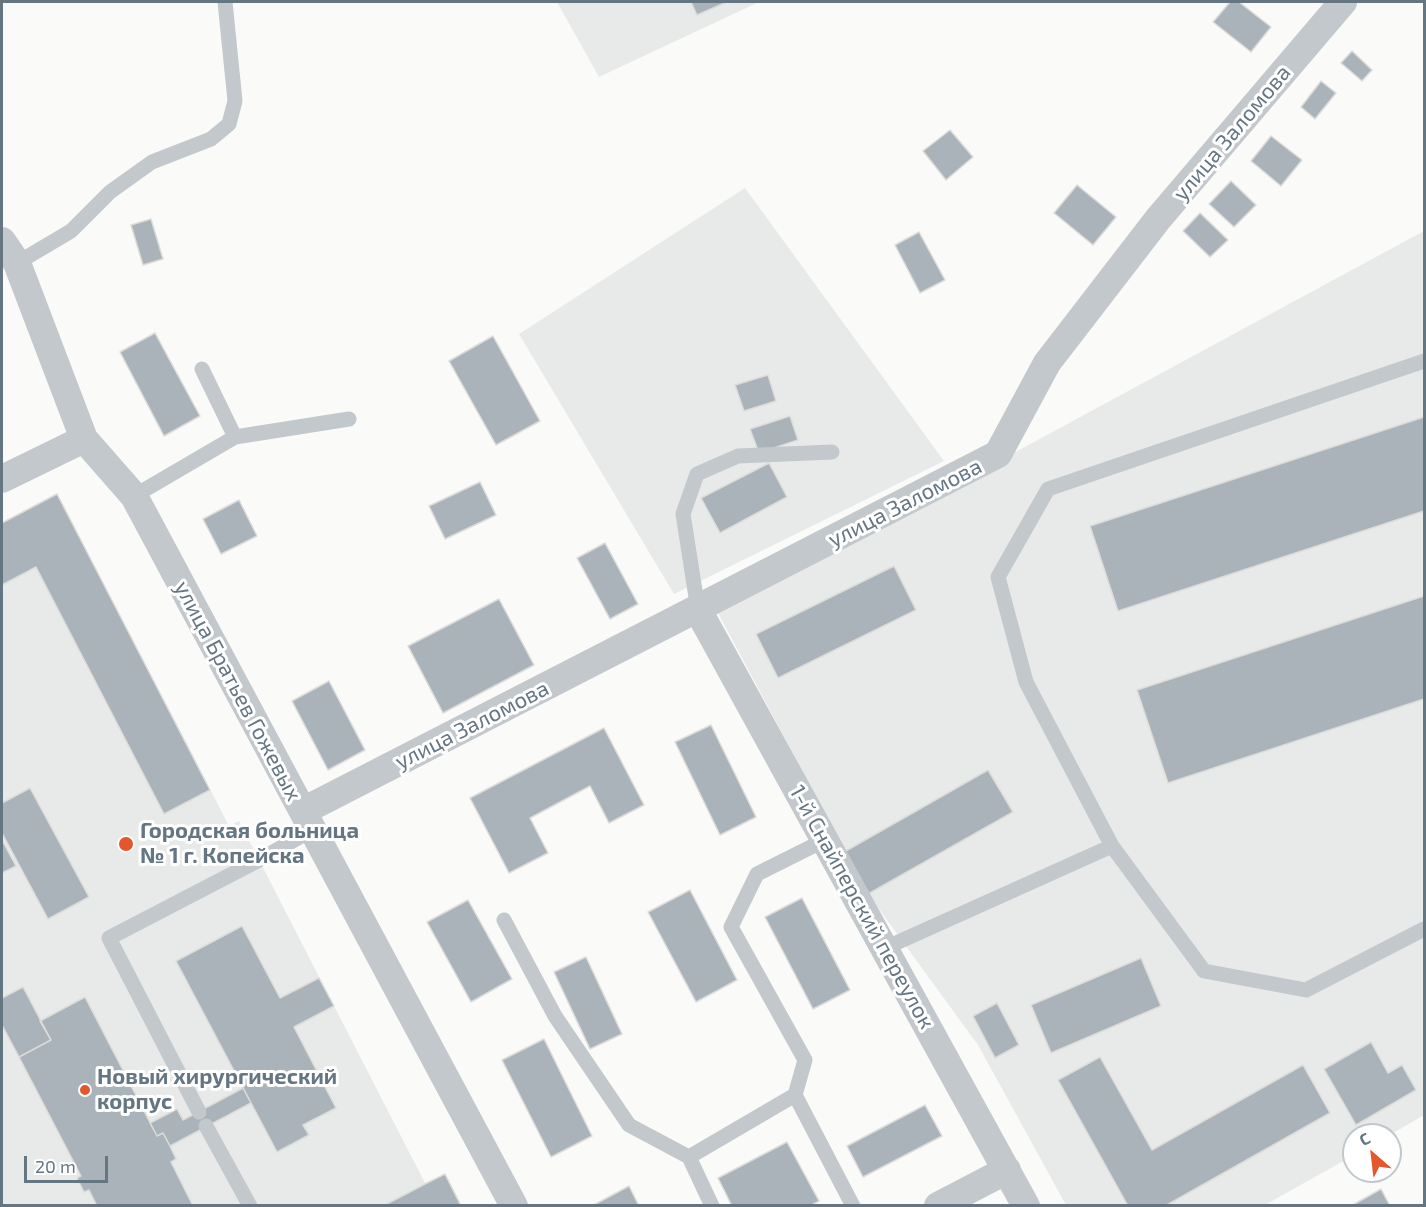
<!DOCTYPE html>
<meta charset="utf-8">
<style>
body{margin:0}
#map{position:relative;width:1426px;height:1207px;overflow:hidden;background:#fafaf8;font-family:"Exo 2",sans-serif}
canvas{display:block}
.frame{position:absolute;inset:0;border:3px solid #657683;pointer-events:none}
.north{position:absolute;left:1342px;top:1123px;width:60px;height:60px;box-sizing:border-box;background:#fff;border:2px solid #c1c8cd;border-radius:50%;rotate:332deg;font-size:16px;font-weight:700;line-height:24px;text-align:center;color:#657683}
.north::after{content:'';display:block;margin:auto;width:21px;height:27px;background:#e4572e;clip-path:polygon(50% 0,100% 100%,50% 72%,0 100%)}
.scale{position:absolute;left:24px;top:1156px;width:84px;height:27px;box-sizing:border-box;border:3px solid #657683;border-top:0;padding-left:8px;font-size:18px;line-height:21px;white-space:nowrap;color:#657683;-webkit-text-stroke:4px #fff;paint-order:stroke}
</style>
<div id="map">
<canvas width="1426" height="1207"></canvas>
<div class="frame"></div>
<div class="north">С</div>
<div class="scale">20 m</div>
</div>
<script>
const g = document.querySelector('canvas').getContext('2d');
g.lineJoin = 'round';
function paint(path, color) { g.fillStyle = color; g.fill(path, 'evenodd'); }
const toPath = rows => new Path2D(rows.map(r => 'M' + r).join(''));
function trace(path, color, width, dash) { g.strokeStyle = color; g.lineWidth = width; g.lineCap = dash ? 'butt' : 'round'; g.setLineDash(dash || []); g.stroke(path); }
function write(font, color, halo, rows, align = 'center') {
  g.font = font + ' "Exo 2",sans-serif'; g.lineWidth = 6; g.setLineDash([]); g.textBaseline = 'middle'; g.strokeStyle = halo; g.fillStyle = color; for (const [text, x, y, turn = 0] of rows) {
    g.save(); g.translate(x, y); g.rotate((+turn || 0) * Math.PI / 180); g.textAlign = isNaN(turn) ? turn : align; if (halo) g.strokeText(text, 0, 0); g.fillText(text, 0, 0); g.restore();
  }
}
const built = toPath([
 [557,2,759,2,599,77],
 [745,188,944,461,674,594,519,334],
 [1424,231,1424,1115,1390,1135,1354,1135,1354,1155,1265,1205,1066,1205,978,1045,868,894,718,613],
 [57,494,229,826,239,821,425,1183,445,1174,461,1205,2,1206,2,523]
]);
const building = toPath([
 [691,2,727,2,697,15,691,2],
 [1230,2,1239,2,1271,27,1251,52,1213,22,1230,2],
 [1352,51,1372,70,1362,81,1341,63,1352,51],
 [1321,81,1336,93,1315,119,1301,107,1321,81],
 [950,130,973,157,946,180,923,151,950,130],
 [1271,136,1302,160,1281,186,1251,161,1271,136],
 [1231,181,1256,205,1234,227,1209,204,1231,181],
 [1077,185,1116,217,1093,245,1054,213,1077,185],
 [1200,213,1228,240,1210,257,1183,231,1200,213],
 [151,219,163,259,143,265,131,225,151,219],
 [919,232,945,280,920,293,895,245,919,232],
 [155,333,200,416,164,436,120,352,155,333],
 [493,336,540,421,496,445,449,361,493,336],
 [768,375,776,401,744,411,735,385,768,375],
 [790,416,798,440,759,453,750,429,790,416],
 [1424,417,1424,511,1118,611,1090,526,1424,417],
 [769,463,787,497,720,533,701,498,769,463],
 [480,482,496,515,445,539,429,506,480,482],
 [57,494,210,790,164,814,36,567,2,585,2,523,57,494],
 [239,500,257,536,221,554,203,519,239,500],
 [605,543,638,604,610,619,577,558,605,543],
 [894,566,916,610,778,678,756,634,894,566],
 [1424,596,1424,699,1168,783,1137,690,1424,596],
 [499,599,534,665,443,713,408,646,499,599],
 [329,681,365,750,328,770,292,701,329,681],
 [711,725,756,817,720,835,675,742,711,725],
 [604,728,644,805,609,823,590,786,530,818,548,853,509,873,470,798,604,728],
 [988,770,1013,812,868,894,844,852,988,770],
 [30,788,89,897,48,919,2,833,2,803,30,788],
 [2,840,16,866,2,873,2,840],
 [690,890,737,980,696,1002,648,912,690,890],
 [802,898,850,990,813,1009,765,917,802,898],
 [468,900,512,979,471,1002,427,922,468,900],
 [242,926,280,998,319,978,334,1006,294,1027,336,1108,303,1125,309,1135,277,1152,176,961,242,926],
 [586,957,622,1034,590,1049,554,972,586,957],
 [1141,958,1161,1006,1051,1053,1031,1005,1141,958],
 [23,987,51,1040,19,1057,2,1025,2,998,23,987],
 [85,997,157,1136,163,1133,170,1146,176,1159,171,1162,193,1206,97,1206,89,1190,84,1192,77,1178,81,1176,19,1057,51,1040,40,1021,85,997],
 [997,1003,1019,1045,995,1058,973,1016,997,1003],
 [544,1039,592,1136,551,1157,502,1060,544,1039],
 [1371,1042,1388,1073,1402,1065,1416,1090,1356,1125,1324,1069,1371,1042],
 [1100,1057,1152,1150,1303,1065,1330,1113,1165,1206,1128,1206,1058,1080,1100,1057],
 [243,1088,251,1103,170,1146,163,1133,157,1136,150,1123,177,1109,183,1120,243,1088],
 [925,1105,942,1136,863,1177,847,1146,925,1105],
 [787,1142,819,1201,810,1206,732,1206,718,1178,787,1142],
 [445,1174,461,1206,383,1206,425,1184,445,1174],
 [629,1186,639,1206,592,1206,629,1186],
 [1381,1189,1390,1206,1351,1206,1381,1189]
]);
const service = toPath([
 [17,263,71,231,110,192,152,162,211,139,229,124,235,101,225,2],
 [202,369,235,437],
 [134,496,235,437,349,419],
 [698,610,683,514,697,474,738,456,832,452],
 [825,840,757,874,731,927,805,1060,795,1095,853,1206],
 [1112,846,1204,971,1306,990,1424,929],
 [504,920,555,1016,629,1125,689,1157,712,1206],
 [885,948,1112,846,1026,682,998,577,1048,489,1424,361],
 [199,1112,109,938,259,860,312,830],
 [206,1126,250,1206],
 [689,1157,795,1095]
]);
const minor = toPath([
 [2,241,17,263,84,439,134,496,514,1206],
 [2,479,84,439],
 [698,610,1026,1206],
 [303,811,998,454,1047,363,1158,219,1343,2],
 [938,1206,1007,1170]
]);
const markers = [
 [126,844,8,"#e4572e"],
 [85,1090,6,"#e4572e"]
];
const streetNames = [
 ["улица Заломова",1232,133,-50],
 ["улица Заломова",905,503,-27],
 ["улица Братьев Гожевых",238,691,62],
 ["улица Заломова",472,725,-27],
 ["1-й Снайперский переулок",862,907,61]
];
const poiNames = [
 ["Городская больница",140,831],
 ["№ 1 г. Копейска",140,856],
 ["Новый хирургический",97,1077],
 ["корпус",97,1102]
];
paint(built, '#e8e9e9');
paint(building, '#aab3b9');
trace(building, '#dcdcda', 1.5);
trace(service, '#c3c8cc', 15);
trace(minor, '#c3c8cc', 28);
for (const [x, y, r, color] of markers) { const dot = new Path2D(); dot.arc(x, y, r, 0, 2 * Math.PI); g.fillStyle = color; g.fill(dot); trace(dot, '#fff', 2); }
write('22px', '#657683', '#fff', streetNames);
write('bold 22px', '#657683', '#fff', poiNames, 'left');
</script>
